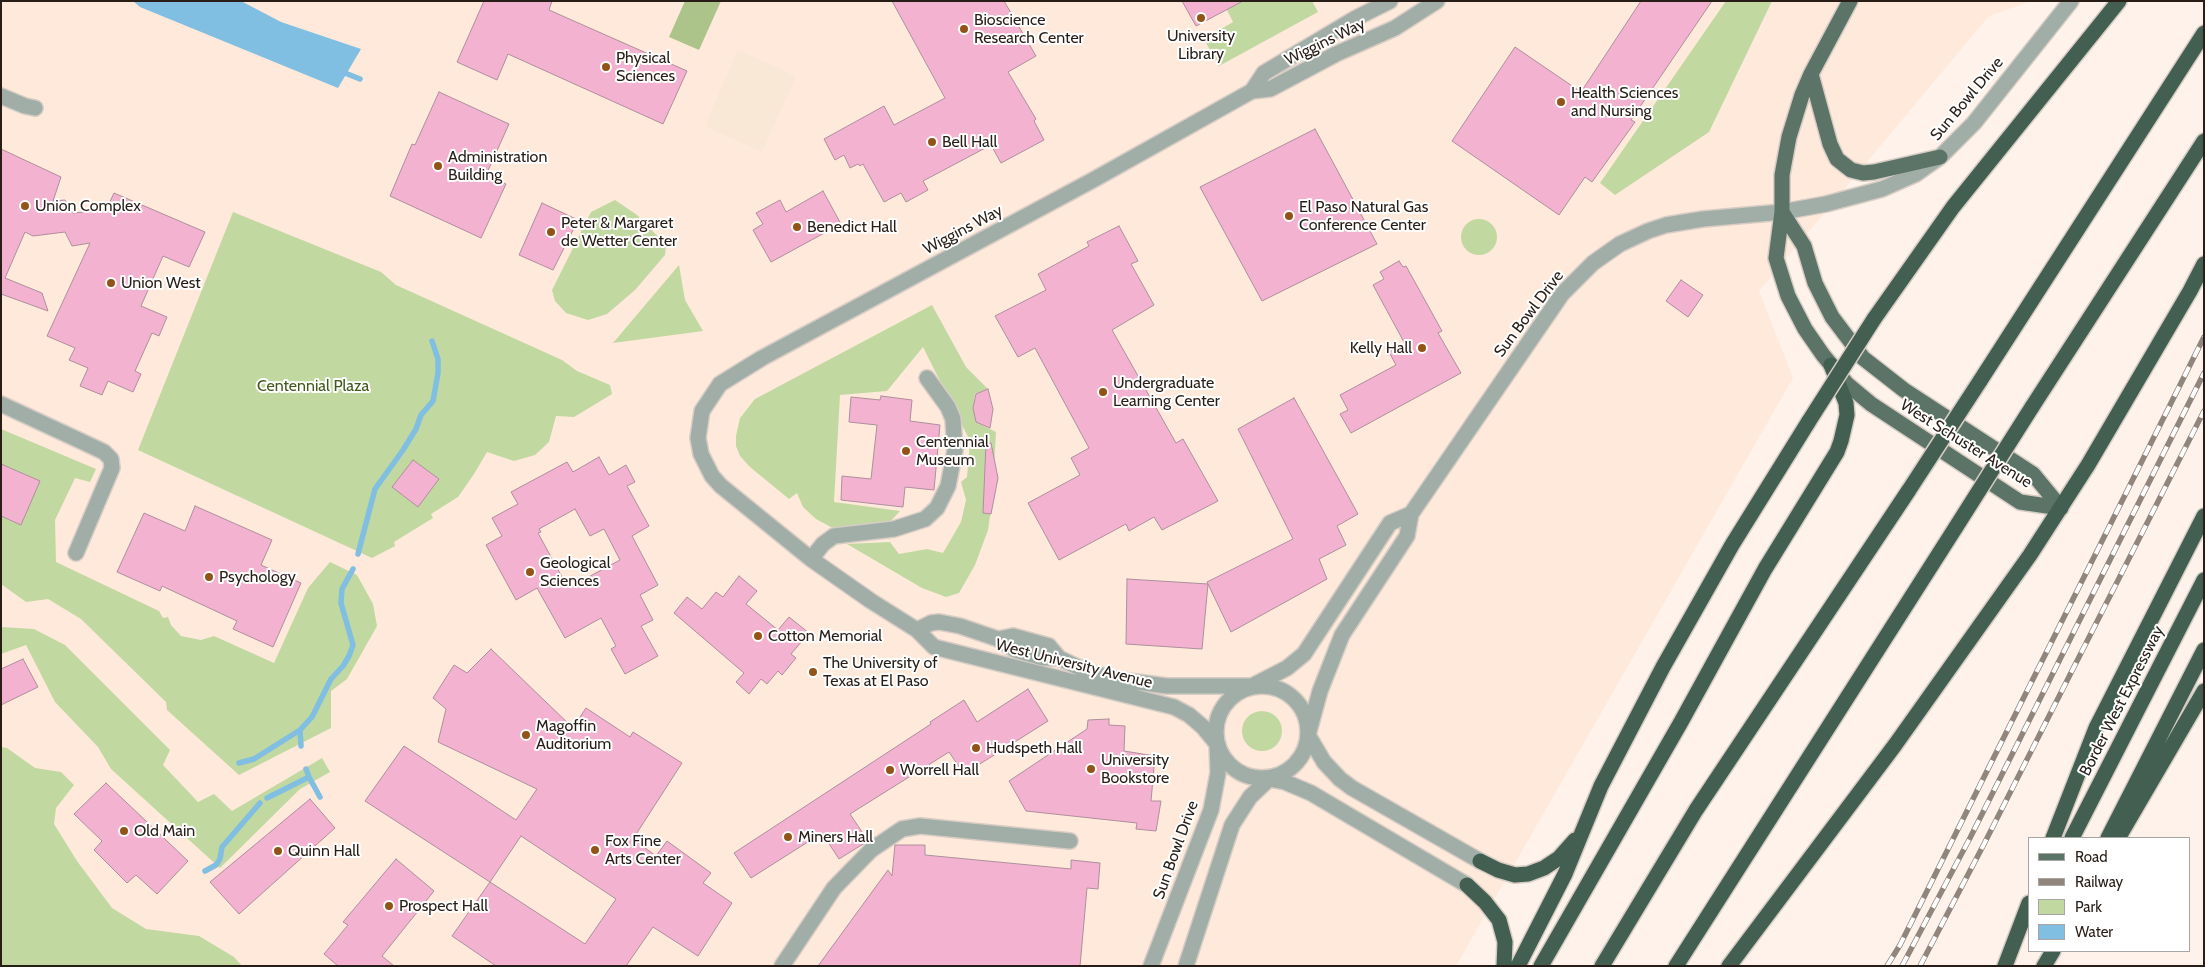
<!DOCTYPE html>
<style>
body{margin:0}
#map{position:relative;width:2205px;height:967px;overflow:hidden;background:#fef2ea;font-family:Cabin,sans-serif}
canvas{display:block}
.frame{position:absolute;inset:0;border:2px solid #281e17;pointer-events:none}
.legend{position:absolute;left:2028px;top:837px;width:162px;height:115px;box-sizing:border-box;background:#fff;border:1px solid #a9a5a2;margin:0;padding:6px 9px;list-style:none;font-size:15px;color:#281e17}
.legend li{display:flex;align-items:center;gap:10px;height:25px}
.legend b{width:25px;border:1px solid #a9a5a2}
</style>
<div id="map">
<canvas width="2205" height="967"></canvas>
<div class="frame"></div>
<ul class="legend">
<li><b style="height:6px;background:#5b7467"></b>Road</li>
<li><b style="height:6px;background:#91867e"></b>Railway</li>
<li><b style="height:14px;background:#c1d9a0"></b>Park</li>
<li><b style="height:14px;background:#80bee2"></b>Water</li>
</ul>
</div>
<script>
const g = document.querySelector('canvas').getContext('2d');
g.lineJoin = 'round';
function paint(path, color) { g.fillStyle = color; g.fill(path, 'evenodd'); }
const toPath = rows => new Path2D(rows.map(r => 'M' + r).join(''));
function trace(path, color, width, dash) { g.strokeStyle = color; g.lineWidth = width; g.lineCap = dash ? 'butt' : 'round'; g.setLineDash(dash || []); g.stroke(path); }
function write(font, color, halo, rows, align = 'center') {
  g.font = font + ' Cabin,sans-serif'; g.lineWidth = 4; g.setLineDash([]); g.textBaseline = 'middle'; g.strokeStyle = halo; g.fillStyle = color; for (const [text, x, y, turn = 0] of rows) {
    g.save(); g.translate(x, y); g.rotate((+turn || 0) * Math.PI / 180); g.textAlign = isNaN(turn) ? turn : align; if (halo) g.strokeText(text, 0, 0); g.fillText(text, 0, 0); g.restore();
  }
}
const built = toPath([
 [1,1,2031,1,1989,16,1759,291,1793,378,1456,966,1,966]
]);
const industrial = toPath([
 [738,50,796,76,762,152,705,126]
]);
const green = toPath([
 [1233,1,1312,1,1318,12,1219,66,1204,39,1233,22,1225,6],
 [1726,1,1772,1,1709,132,1615,195,1600,183],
 [615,200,637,215,666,245,665,255,635,290,607,314,588,320,566,313,555,301,552,290,591,212],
 [233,212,381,272,396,285,562,360,577,371,610,385,612,394,574,417,556,416,549,442,535,455,514,461,487,452,474,474,458,497,431,514,433,518,394,542,395,546,372,558,138,450],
 '1461 237a18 18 0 1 1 36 0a18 18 0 1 1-36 0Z',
 [679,265,685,300,703,331,613,343],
 [932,305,966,367,988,389,975,394,973,408,976,422,996,432,994,468,998,478,994,488,988,530,975,565,959,593,946,597,922,588,847,544,890,542,899,554,927,549,943,553,961,522,966,500,961,482,967,477,970,441,923,347,887,391,840,395,834,502,900,511,889,523,879,528,831,527,816,519,803,507,797,493,789,499,750,467,740,456,736,446,736,436,740,418,755,399],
 [1,429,96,469,90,482,75,478,55,520,56,562,159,611,163,618,168,617,171,625,181,636,201,640,214,636,274,663,308,588,330,562,357,575,373,604,377,626,347,679,331,691,331,728,239,775,167,710,166,702,81,619,48,599,26,602,1,584],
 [1,627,34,629,65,645,170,750,163,765,198,802,214,794,232,811,322,758,330,772,300,789,220,868,111,769,98,747,55,702,26,645,1,654],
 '1242 731a20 20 0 1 1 40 0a20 20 0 1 1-40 0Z',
 [1,747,7,748,35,768,61,772,74,785,56,808,54,824,77,861,112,908,146,929,199,936,234,957,242,966,1,966]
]);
const forest = toPath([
 [685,1,721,1,699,50,669,37]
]);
const water = toPath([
 [133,1,241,1,281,22,361,49,338,88,140,7]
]);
const stream = toPath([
 [340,71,360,79],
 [358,554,375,489,403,450,416,429,421,415,433,401,438,373,438,359,432,341],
 [300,730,301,746],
 [239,763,254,759,300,730,312,717,331,679,343,666,349,656,353,645,341,603,342,589,353,569],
 [309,777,320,797],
 [267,798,309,777,306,769],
 [205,871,216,865,220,859,222,847,260,803]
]);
const building = toPath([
 [484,1,552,1,549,10,687,71,663,124,508,54,497,80,457,62,484,1],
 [892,1,1004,1,1036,56,1008,72,1036,119,1034,121,1044,140,1001,163,991,145,923,181,928,190,906,202,901,193,884,202,863,164,860,166,858,164,850,168,844,155,835,160,824,139,884,106,894,125,945,98,892,1],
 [1182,1,1243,1,1196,26,1182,1],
 [1641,1,1712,1,1631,120,1635,122,1592,182,1585,177,1559,215,1452,141,1515,47,1581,92,1641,1],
 [439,92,509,124,486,175,506,184,481,238,390,196,412,144,415,145,439,92],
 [1315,129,1377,244,1262,301,1200,187,1315,129],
 [1,149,61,177,53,201,65,200,73,213,106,210,114,193,205,232,189,267,163,256,141,306,167,317,159,336,152,333,135,371,141,374,133,392,108,381,102,395,80,386,88,368,69,360,75,348,47,336,90,243,72,246,65,232,33,236,25,232,5,278,42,293,48,311,1,294,1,149],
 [823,191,841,224,771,262,753,230,763,224,756,213,780,200,786,212,823,191],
 [542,203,578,220,553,270,519,255,542,203],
 [1119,226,1138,261,1131,264,1154,305,1112,330,1176,443,1183,439,1218,501,1162,530,1154,517,1129,531,1126,524,1059,560,1028,503,1080,475,1071,458,1089,448,1035,348,1018,357,995,316,1046,290,1038,274,1089,246,1087,242,1119,226],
 [1399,261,1403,267,1406,266,1442,331,1438,333,1461,373,1351,433,1340,414,1348,410,1340,395,1396,365,1389,352,1405,344,1373,285,1384,279,1380,272,1399,261],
 [1681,280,1703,295,1688,317,1666,301,1681,280],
 [988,389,993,409,990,428,976,422,973,408,976,394,988,389],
 [881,396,912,400,910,421,940,425,934,490,905,487,903,507,841,500,842,476,871,479,877,425,849,422,851,397,880,400,881,396],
 [1294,398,1358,514,1337,526,1346,545,1319,559,1327,579,1231,632,1207,582,1293,539,1238,429,1294,398],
 [986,443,991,443,998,478,991,514,983,513,986,443],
 [599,457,609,475,626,465,635,482,627,486,649,526,632,536,658,585,640,595,653,620,641,626,658,656,625,674,611,649,616,646,601,618,565,638,537,588,516,600,486,545,502,536,492,518,518,504,511,492,567,462,573,472,599,457],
 [575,509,590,536,604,529,620,560,568,588,538,533,541,532,539,529,575,509],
 [413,460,439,479,418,507,392,487,413,460],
 [1,464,40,481,21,525,1,516,1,464],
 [195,506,272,540,261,565,301,583,273,647,233,629,237,621,162,586,160,591,117,572,144,513,185,531,195,506],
 [739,576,757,591,746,604,778,630,789,617,809,633,791,654,796,658,782,675,778,671,767,684,761,679,749,694,736,682,744,673,674,613,687,597,702,609,716,592,723,597,739,576],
 [1127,579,1208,584,1202,649,1126,644,1127,579],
 [491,649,573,728,586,708,630,737,633,732,682,763,633,839,656,856,667,841,711,873,703,883,732,903,698,956,653,927,626,966,496,966,452,936,490,882,365,801,404,746,516,820,537,789,438,742,446,709,433,698,454,665,467,673,491,649],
 [521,836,616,899,585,944,490,882,521,836],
 [23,659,38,687,1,705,1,669,23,659],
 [1028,689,1048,721,964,774,949,752,850,814,868,841,839,859,822,833,751,878,734,853,931,724,930,722,964,700,977,722,1028,689],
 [1109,719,1109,725,1125,726,1124,751,1155,756,1151,801,1161,801,1156,831,1136,829,1137,823,1026,811,1009,781,1087,729,1088,720,1109,719],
 [106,783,188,861,157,894,136,875,127,883,94,850,102,841,74,814,106,783],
 [310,799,335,828,239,914,210,882,310,799],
 [895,845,925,845,925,855,1071,869,1071,860,1100,863,1098,889,1087,888,1080,966,818,966,888,870,892,876,895,845],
 [396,859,434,891,382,956,394,966,338,966,324,954,348,925,343,922,396,859]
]);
const minor = toPath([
 [1252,91,1264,73,1356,18,1390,1],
 [1,96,25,106,35,108],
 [1,404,85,443,104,452,111,459,112,468,76,553],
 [1411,514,1407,536,1342,635,1320,691,1308,735,1324,762,1340,779,1352,788,1480,861],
 [811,559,823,544,834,536,894,529,925,519,937,508,948,486,955,450,953,419,948,407,927,378],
 [917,630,931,623,939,622,960,626,998,639,1015,650,1043,658,1059,658],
 [998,639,1013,636,1049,646,1059,658,1088,672,1120,680,1167,686,1252,686,1287,668,1304,654,1390,523,1411,514,1562,294,1593,263,1620,244,1648,231,1666,225,1703,219,1782,212,1826,204,1882,189,1916,174,1940,157,1974,123,2071,1],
 '1216 732a46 46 0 1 1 92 0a46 46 0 1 1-92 0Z',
 [782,966,834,888,871,850,902,829,920,826,1070,841],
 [1151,966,1211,810,1218,773,1217,744,1203,727,1189,715,1174,707,934,647,917,630,871,601,811,559,721,486,712,476,701,454,698,438,702,411,720,384,762,358,1093,180,1252,91,1270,89,1336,54,1395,28,1437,1],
 [1186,966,1232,825,1250,797,1269,779,1285,782,1311,793,1467,885]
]);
const major = toPath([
 [1850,1,1811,74,1802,95,1789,137,1782,175,1782,212,1776,258,1788,296,1805,329,1823,355,1847,384,1871,404,2020,502,2061,508],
 [1811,74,1830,144,1837,159,1851,170,1863,173,1874,172,1940,157],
 [1782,212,1804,246,1815,283,1832,317,1863,358,1904,390,2033,474,2061,508]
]);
const highway = toPath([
 [1874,319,1953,207,2119,1],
 [1980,381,2204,33],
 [2032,407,2204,141],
 [2120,835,2204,691],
 [2053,838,2096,728,2204,516],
 [2072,838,2204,580],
 [2108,838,2204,650],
 [1480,861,1498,870,1515,875,1528,874,1544,868,1559,858,1575,840],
 [1467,885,1485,902,1499,920,1505,942,1504,966],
 [1518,966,1565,874,1601,786,1663,667,1732,545,1809,421],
 [1541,966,1681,722,1765,569,1837,452,1841,441,1847,415,1846,403,1831,365],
 [1602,966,1696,810,1909,490],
 [1676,966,1956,527],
 [1729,966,1895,745,2030,555,2088,465,2190,291,2204,264],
 [2005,966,2029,903],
 [2044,966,2053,951]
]);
const rail = toPath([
 [1887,966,1900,945,2204,337],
 [1902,966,1970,838,2204,373],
 [1920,966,1983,846,2204,411]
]);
const highwayBridge = toPath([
 [1809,421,1874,319],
 [1909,490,1980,381],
 [1956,527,2032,407]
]);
const markers = [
 [1201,18,5,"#915416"],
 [964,29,5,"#915416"],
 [606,67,5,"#915416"],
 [1561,102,5,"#915416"],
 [932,142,5,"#915416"],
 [438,166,5,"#915416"],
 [25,206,5,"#915416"],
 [1289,216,5,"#915416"],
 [797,227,5,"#915416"],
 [551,232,5,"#915416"],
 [111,283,5,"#915416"],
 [1422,348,5,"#915416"],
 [1103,392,5,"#915416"],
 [906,451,5,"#915416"],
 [530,572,5,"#915416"],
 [209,577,5,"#915416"],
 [758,636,5,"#915416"],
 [813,672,5,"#915416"],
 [526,735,5,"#915416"],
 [976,748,5,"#915416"],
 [1091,769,5,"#915416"],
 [890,770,5,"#915416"],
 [124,831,5,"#915416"],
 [788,837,5,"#915416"],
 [595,850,5,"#915416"],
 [278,851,5,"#915416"],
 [389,906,5,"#915416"]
];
const poiNames = [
 ["Bioscience",974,20],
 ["Research Center",974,38],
 ["University",1201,36,"center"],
 ["Library",1201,54,"center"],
 ["Physical",616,58],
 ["Sciences",616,76],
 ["Health Sciences",1571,93],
 ["and Nursing",1571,111],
 ["Bell Hall",942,142],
 ["Administration",448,157],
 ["Building",448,175],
 ["Union Complex",35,206],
 ["El Paso Natural Gas",1299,207],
 ["Conference Center",1299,225],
 ["Peter & Margaret",561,223],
 ["de Wetter Center",561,241],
 ["Benedict Hall",807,227],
 ["Union West",121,283],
 ["Kelly Hall",1412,348,"right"],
 ["Undergraduate",1113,383],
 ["Learning Center",1113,401],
 ["Centennial",916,442],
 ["Museum",916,460],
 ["Geological",540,563],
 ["Sciences",540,581],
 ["Psychology",219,577],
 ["Cotton Memorial",768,636],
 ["The University of",823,663],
 ["Texas at El Paso",823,681],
 ["Magoffin",536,726],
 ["Auditorium",536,744],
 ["Hudspeth Hall",986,748],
 ["University",1101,760],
 ["Bookstore",1101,778],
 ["Worrell Hall",900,770],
 ["Old Main",134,831],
 ["Miners Hall",798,837],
 ["Fox Fine",605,841],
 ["Arts Center",605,859],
 ["Quinn Hall",288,851],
 ["Prospect Hall",399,906]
];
const streetNames = [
 ["Wiggins Way",1325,42,-26],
 ["Sun Bowl Drive",1967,99,-50],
 ["Wiggins Way",963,230,-28],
 ["Sun Bowl Drive",1529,314,-53],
 ["West Schuster Avenue",1966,444,32],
 ["West University Avenue",1074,664,14],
 ["Border West Expressway",2122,701,-63],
 ["Sun Bowl Drive",1176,850,-70]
];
const parkNames = [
 ["Centennial Plaza",313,386]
];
paint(built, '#ffe9da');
paint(industrial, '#f8e8d5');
paint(green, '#c1d9a0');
paint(forest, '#acc38a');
paint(water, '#80bee2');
trace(stream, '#80bee2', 5.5);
paint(building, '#f3b3d0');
trace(building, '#af8f9d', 1);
trace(minor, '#d7ccc4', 18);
trace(major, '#d7ccc4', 18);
trace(highway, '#d7ccc4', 18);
trace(minor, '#a0aea7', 15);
trace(major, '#5b7467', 15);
trace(highway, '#425f51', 15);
trace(rail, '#91867e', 5.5);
trace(rail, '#fff', 4, [11]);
trace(highwayBridge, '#d7ccc4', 18, []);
trace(highwayBridge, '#425f51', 15);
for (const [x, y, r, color] of markers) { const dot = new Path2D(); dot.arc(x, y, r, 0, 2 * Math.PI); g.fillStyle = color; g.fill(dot); trace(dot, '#fff', 2); }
write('16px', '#281e17', '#fff', poiNames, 'left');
write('16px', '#281e17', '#fff', streetNames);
write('16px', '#42581b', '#fff', parkNames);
</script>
